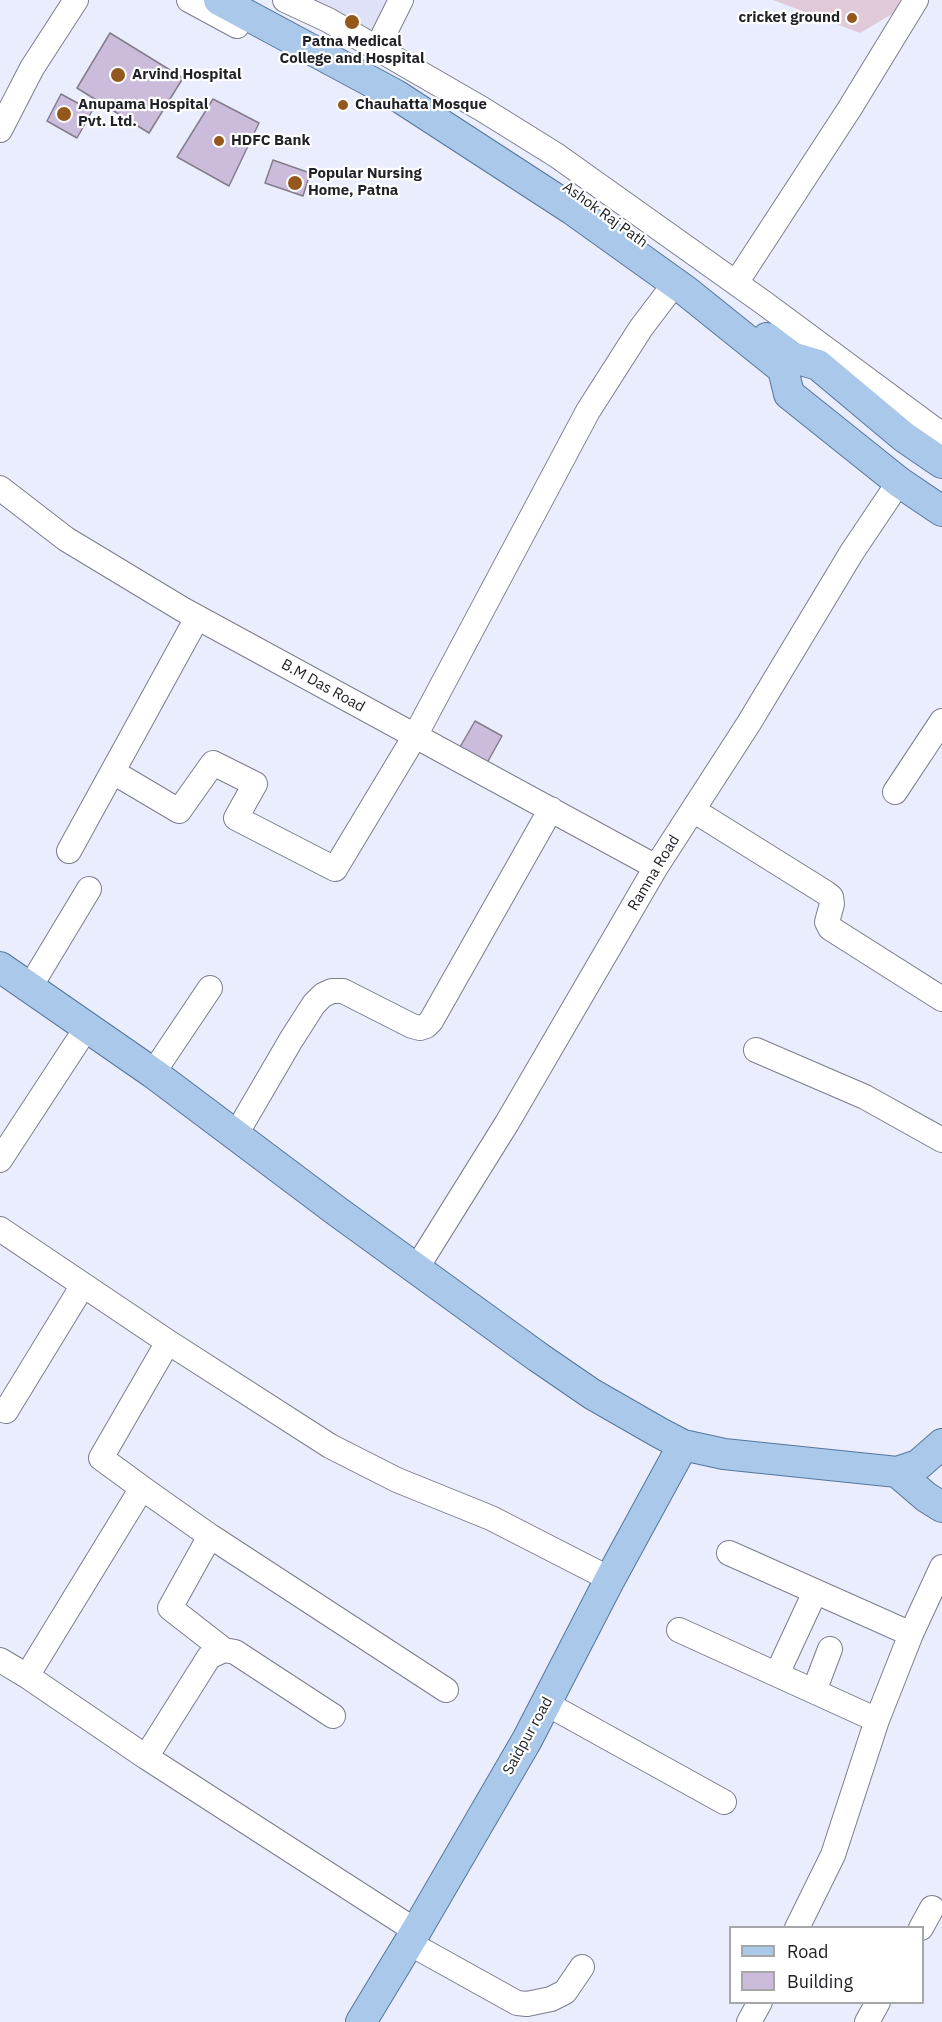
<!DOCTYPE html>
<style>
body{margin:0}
#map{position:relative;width:942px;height:2022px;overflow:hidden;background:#eaedfd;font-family:"IBM Plex Sans",sans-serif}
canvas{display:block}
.legend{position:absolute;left:729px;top:1926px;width:195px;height:78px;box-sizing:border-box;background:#fff;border:2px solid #a6a7a9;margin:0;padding:8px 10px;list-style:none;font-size:18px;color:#212228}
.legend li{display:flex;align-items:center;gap:12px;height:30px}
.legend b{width:30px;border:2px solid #a6a7a9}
</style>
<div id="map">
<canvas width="942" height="2022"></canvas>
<ul class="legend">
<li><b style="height:8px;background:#aac8e9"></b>Road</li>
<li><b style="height:16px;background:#ccbcdc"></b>Building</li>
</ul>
</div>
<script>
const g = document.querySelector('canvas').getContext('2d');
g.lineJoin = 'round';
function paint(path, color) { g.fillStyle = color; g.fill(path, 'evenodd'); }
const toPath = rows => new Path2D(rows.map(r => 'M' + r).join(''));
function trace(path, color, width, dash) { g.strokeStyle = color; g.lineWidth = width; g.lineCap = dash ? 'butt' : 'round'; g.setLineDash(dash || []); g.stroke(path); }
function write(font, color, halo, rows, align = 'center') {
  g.font = font + ' "IBM Plex Sans",sans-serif'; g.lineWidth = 4.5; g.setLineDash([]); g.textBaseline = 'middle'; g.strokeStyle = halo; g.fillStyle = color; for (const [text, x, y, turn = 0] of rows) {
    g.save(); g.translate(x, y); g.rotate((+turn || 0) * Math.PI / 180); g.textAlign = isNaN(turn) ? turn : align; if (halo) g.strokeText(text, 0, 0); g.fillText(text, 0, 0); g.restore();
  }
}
const built = toPath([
 [282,0,388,0,369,45]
]);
const green = toPath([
 [773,0,900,0,894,13,860,33]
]);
const building = toPath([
 [110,33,183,78,149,133,77,88,110,33],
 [61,94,92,111,77,138,47,121,61,94],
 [213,99,259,123,229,186,177,157,213,99],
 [273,160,310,173,303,196,265,183,273,160],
 [475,721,502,736,487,763,460,747,475,721]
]);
const minor = toPath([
 [189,0,237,26],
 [285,0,328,20,482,109,556,155,764,303,942,435],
 [377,48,401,0],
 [0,130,32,68,76,0],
 [736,283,850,108,916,0],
 [0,488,66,539,182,609,656,867],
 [113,772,179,811,213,763,255,784,236,818,335,869,415,736,588,411,641,328,666,295],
 [895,792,942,721],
 [693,810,826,893,831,897,832,904,827,922,830,928,942,999],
 [69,851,197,618],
 [30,987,89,889],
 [756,1050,865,1097,942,1140],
 [153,1073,210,988],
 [235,1136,291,1040,314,1004,323,995,332,991,343,991,412,1026,420,1028,426,1026,431,1021,551,809],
 [0,1160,87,1027],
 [0,1229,168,1342,330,1446,397,1480,491,1518,610,1579],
 [416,1269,507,1123,656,867,749,723,852,552,899,482],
 [6,1411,83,1285],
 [142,1488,101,1458,168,1342],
 [210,1536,170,1608,224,1650],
 [729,1553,911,1634],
 [679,1630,877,1720],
 [0,1660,27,1676,142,1488,210,1536,446,1690],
 [777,1674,815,1592],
 [27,1676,146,1757,416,1931],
 [814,1691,830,1649],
 [547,1704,724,1802],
 [146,1757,209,1657,224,1650,235,1652,333,1716],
 [797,1928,833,1855,877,1720,911,1634,942,1567],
 [921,1928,932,1908],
 [409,1943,517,2003,527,2004,551,1999,565,1992,582,1967],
 [749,2022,760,2002],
 [867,2022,878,2002]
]);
const major = toPath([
 [219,0,396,95,573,210,686,291,783,369,789,394,899,482,942,511],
 [767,338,791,357,818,365,904,437,942,463],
 [0,967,153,1073,338,1212,538,1357,592,1394,660,1433,683,1445,724,1454,897,1472,918,1465,942,1444],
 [897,1472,926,1497,942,1507],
 [361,2022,416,1931,527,1740,610,1579,683,1445]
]);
const markers = [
 [852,18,6,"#94571c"],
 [352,22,8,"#94571c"],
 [118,75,8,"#94571c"],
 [343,105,6,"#94571c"],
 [64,114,8,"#94571c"],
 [219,141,6,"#94571c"],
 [295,183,8,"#94571c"]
];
const poiNames = [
 ["cricket ground",840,18,"right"],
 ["Patna Medical",352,42,"center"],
 ["College and Hospital",352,59,"center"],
 ["Arvind Hospital",132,75],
 ["Anupama Hospital",78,105],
 ["Pvt. Ltd.",78,122],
 ["Chauhatta Mosque",355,105],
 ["HDFC Bank",231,141],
 ["Popular Nursing",308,174],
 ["Home, Patna",308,191]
];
const streetNames = [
 ["Ashok Raj Path",605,215,36],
 ["B.M Das Road",323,686,29],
 ["Ramna Road",654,873,-59],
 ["Saidpur road",528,1736,-61]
];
paint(built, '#dee1f8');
paint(green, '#e0cada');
paint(building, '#ccbcdc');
trace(building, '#847d8b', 1.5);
trace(minor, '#7b7d8c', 26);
trace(major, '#55769c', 32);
trace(minor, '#fff', 24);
trace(major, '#aac8e9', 30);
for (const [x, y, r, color] of markers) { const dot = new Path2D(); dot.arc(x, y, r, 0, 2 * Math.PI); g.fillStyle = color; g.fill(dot); trace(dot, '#fff', 2); }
write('bold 15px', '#212228', '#fff', poiNames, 'left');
write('15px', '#212228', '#fff', streetNames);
</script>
